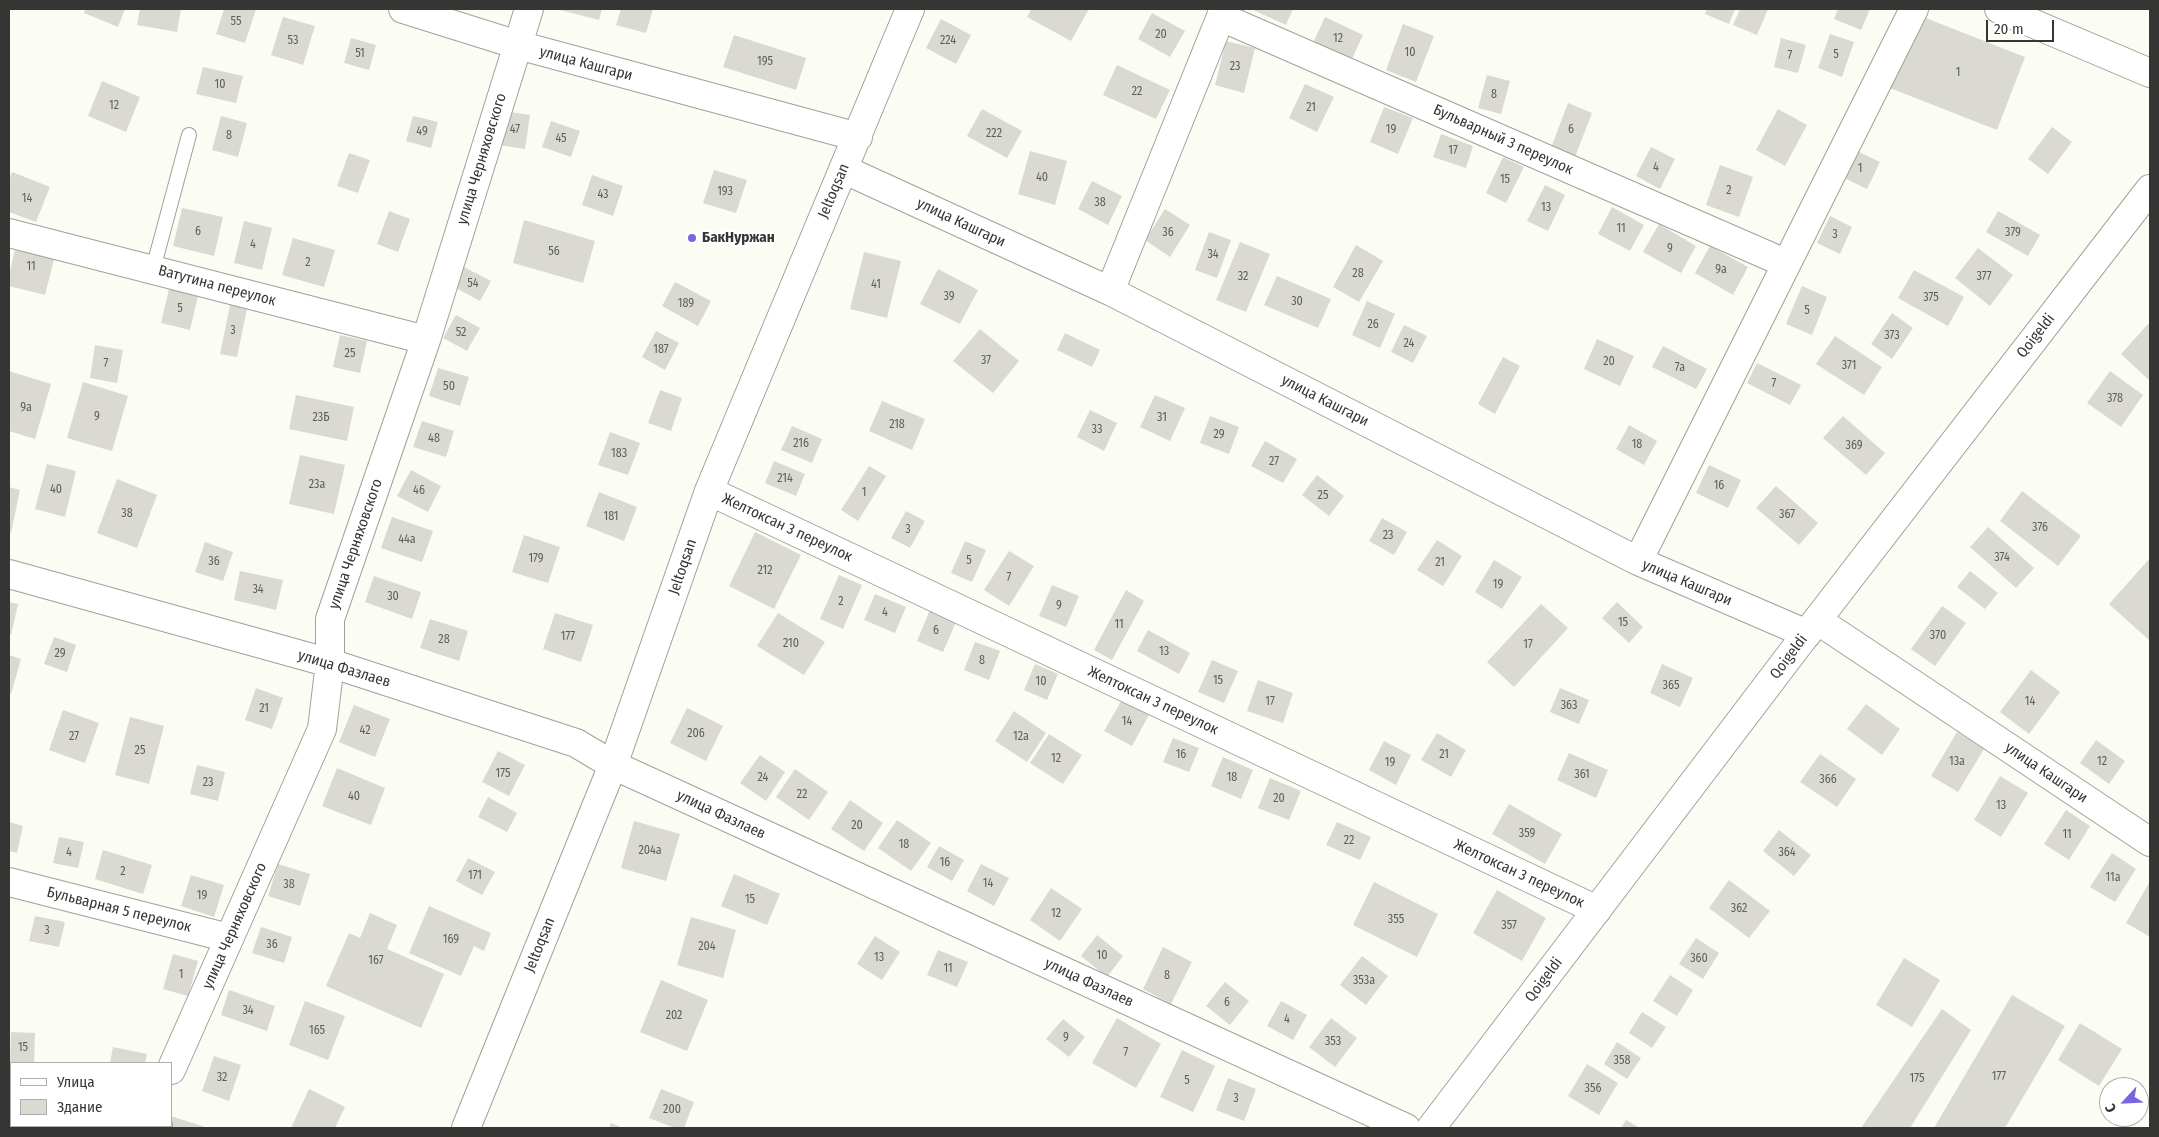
<!DOCTYPE html>
<meta charset="utf-8">
<style>
body{margin:0}
#map{position:relative;width:2159px;height:1137px;overflow:hidden;background:#fbfcf4;font-family:"Fira Sans Condensed",sans-serif}
canvas{display:block}
.frame{position:absolute;inset:0;border:10px solid #353633;pointer-events:none}
.legend{position:absolute;left:10px;top:1062px;width:162px;height:65px;box-sizing:border-box;background:#fff;border:1px solid #aeafad;margin:0;padding:6px 9px;list-style:none;font-size:15px;color:#353633}
.legend li{display:flex;align-items:center;gap:10px;height:25px}
.legend b{width:25px;border:1px solid #aeafad}
.north{position:absolute;left:2099px;top:1077px;width:50px;height:50px;box-sizing:border-box;background:#fff;border:1px solid #aeafad;border-radius:50%;rotate:245deg;font-size:14px;font-weight:700;line-height:20px;text-align:center;color:#353633}
.north::after{content:'';display:block;margin:auto;width:18px;height:22px;background:#7c64e0;clip-path:polygon(50% 0,100% 100%,50% 72%,0 100%)}
.scale{position:absolute;left:1986px;top:20px;width:68px;height:22px;box-sizing:border-box;border:2px solid #353633;border-top:0;padding-left:6px;font-size:15px;line-height:18px;white-space:nowrap;color:#353633;-webkit-text-stroke:4px #fff;paint-order:stroke}
</style>
<div id="map">
<canvas width="2159" height="1137"></canvas>
<div class="frame"></div>
<ul class="legend">
<li><b style="height:6px;background:#fff"></b>Улица</li>
<li><b style="height:14px;background:#dadad3"></b>Здание</li>
</ul>
<div class="north">С</div>
<div class="scale">20 m</div>
</div>
<script>
const g = document.querySelector('canvas').getContext('2d');
g.lineJoin = 'round';
function paint(path, color) { g.fillStyle = color; g.fill(path, 'evenodd'); }
const toPath = rows => new Path2D(rows.map(r => 'M' + r).join(''));
function trace(path, color, width, dash) { g.strokeStyle = color; g.lineWidth = width; g.lineCap = dash ? 'butt' : 'round'; g.setLineDash(dash || []); g.stroke(path); }
function write(font, color, halo, rows, align = 'center') {
  g.font = font + ' "Fira Sans Condensed",sans-serif'; g.lineWidth = 4.5; g.setLineDash([]); g.textBaseline = 'middle'; g.strokeStyle = halo; g.fillStyle = color; for (const [text, x, y, turn = 0] of rows) {
    g.save(); g.translate(x, y); g.rotate((+turn || 0) * Math.PI / 180); g.textAlign = isNaN(turn) ? turn : align; if (halo) g.strokeText(text, 0, 0); g.fillText(text, 0, 0); g.restore();
  }
}
const building = toPath([
 [85,9,125,9,118,27,84,13],
 [140,9,181,9,177,32,137,25],
 [224,9,256,9,245,43,216,34],
 [556,9,602,9,599,20],
 [621,9,653,9,646,33,616,25],
 [1031,9,1089,9,1071,41,1027,17],
 [1251,9,1293,9,1286,25],
 [1707,9,1735,9,1729,24,1705,14],
 [1740,9,1768,9,1757,35,1733,25],
 [1838,9,1870,9,1861,30,1834,19],
 [1152,13,1185,31,1170,57,1138,39],
 [1918,15,2025,57,1997,130,1890,88],
 [283,17,315,26,303,65,271,55],
 [1325,17,1363,35,1351,61,1313,43],
 [941,19,971,35,956,64,926,48],
 [1403,24,1434,36,1416,82,1386,70],
 [1830,34,1854,42,1842,77,1818,68],
 [734,35,806,58,796,90,723,67],
 [351,38,376,45,369,70,344,63],
 [1781,38,1806,45,1798,73,1774,67],
 [1226,41,1255,48,1244,93,1215,85],
 [1117,65,1170,90,1156,119,1103,95],
 [203,67,243,76,236,103,196,94],
 [1487,75,1510,81,1501,114,1478,108],
 [102,81,140,97,126,132,88,116],
 [1305,84,1334,97,1317,132,1289,118],
 [1568,103,1592,113,1575,157,1551,148],
 [1384,107,1413,118,1398,154,1370,142],
 [982,109,1022,131,1007,158,967,136],
 [1778,109,1807,125,1785,166,1756,150],
 [504,111,530,115,525,149,499,145],
 [221,116,247,123,238,157,212,150],
 [413,116,438,122,431,148,406,141],
 [551,121,580,131,571,157,542,147],
 [2052,127,2072,142,2048,174,2028,159],
 [1441,134,1473,146,1466,168,1433,157],
 [1651,147,1675,159,1660,189,1636,176],
 [1853,149,1880,162,1867,189,1840,176],
 [1030,151,1067,161,1055,205,1018,194],
 [349,153,370,160,358,193,337,186],
 [1503,157,1524,167,1506,203,1486,193],
 [1720,165,1753,177,1739,217,1706,205],
 [714,170,747,180,736,213,703,203],
 [12,172,50,187,36,222,9,212,9,180],
 [592,175,623,186,613,216,582,205],
 [1092,181,1122,196,1108,225,1078,209],
 [1545,185,1565,195,1548,231,1527,221],
 [1612,207,1644,225,1630,251,1598,234],
 [182,208,223,217,214,256,173,246],
 [1165,209,1190,225,1170,257,1145,240],
 [389,211,410,219,398,252,377,244],
 [1998,211,2040,235,2028,256,1986,232],
 [1830,216,1852,227,1840,254,1817,243],
 [524,220,595,241,583,283,513,263],
 [244,221,272,228,262,270,234,263],
 [1659,224,1696,246,1681,273,1643,252],
 [1209,232,1231,240,1217,278,1195,270],
 [293,238,335,250,324,287,282,275],
 [1240,242,1270,254,1246,312,1216,300],
 [1356,245,1383,261,1359,302,1333,287],
 [1710,246,1748,267,1733,295,1695,273],
 [1978,248,2013,275,1990,306,1955,278],
 [15,249,54,259,45,295,9,286,9,276],
 [864,252,901,261,887,318,850,309],
 [464,267,491,281,480,301,454,287],
 [938,269,978,290,960,324,920,304],
 [1914,270,1964,297,1948,326,1898,298],
 [1277,276,1331,299,1318,328,1264,305],
 [675,282,711,301,698,326,662,306],
 [1802,286,1827,297,1812,335,1786,324],
 [169,289,198,296,190,330,161,323],
 [1367,301,1395,314,1380,348,1352,335],
 [230,305,247,309,237,357,220,354],
 [1892,313,1913,328,1892,359,1871,344],
 [456,315,480,328,467,351,443,338],
 [2148,324,2150,325,2150,381,2121,354],
 [1404,325,1427,336,1413,363,1391,352],
 [980,329,1019,361,993,393,953,361],
 [656,331,679,343,665,370,642,357],
 [1065,333,1100,350,1092,367,1057,350],
 [340,335,367,341,360,373,333,367],
 [1835,336,1882,367,1864,395,1816,364],
 [1597,339,1634,356,1620,386,1584,369],
 [95,345,123,350,117,383,90,378],
 [1663,346,1707,369,1696,389,1652,367],
 [1503,357,1520,366,1495,414,1478,404],
 [1757,363,1801,385,1790,405,1747,383],
 [438,368,469,377,460,406,429,396],
 [9,371,51,384,35,439,9,431],
 [2110,371,2143,395,2121,427,2087,403],
 [83,382,128,396,112,451,67,438],
 [660,390,682,398,671,431,648,423],
 [296,395,354,407,347,441,289,429],
 [1155,395,1185,408,1170,441,1140,427],
 [882,401,925,419,912,450,869,431],
 [1090,410,1117,423,1104,451,1077,437],
 [1210,416,1239,427,1229,454,1200,443],
 [1843,416,1885,453,1866,475,1823,438],
 [422,421,454,431,446,457,413,447],
 [1629,425,1657,441,1644,465,1616,449],
 [792,426,822,439,812,463,781,450],
 [610,432,640,443,628,475,598,465],
 [1265,441,1297,459,1283,483,1251,466],
 [300,455,345,465,334,514,289,504],
 [774,461,805,474,796,496,765,483],
 [47,464,76,471,65,517,35,509],
 [1709,465,1741,480,1728,508,1696,493],
 [869,466,886,476,858,521,841,510],
 [411,470,441,486,428,512,397,496],
 [1317,475,1344,496,1329,516,1302,495],
 [117,479,157,495,137,548,97,533],
 [1776,486,1818,523,1799,545,1756,508],
 [9,487,20,490,11,533,9,533],
 [2022,491,2081,536,2058,566,2000,521],
 [599,492,637,507,624,541,586,526],
 [906,511,925,521,910,548,891,538],
 [392,517,433,531,422,562,381,548],
 [1382,518,1407,532,1394,555,1369,541],
 [1988,527,2034,568,2016,588,1970,547],
 [755,532,801,555,774,609,729,586],
 [524,535,560,547,548,583,512,572],
 [1437,540,1462,556,1443,586,1417,570],
 [965,541,986,550,972,582,951,573],
 [205,542,233,552,223,581,195,572],
 [1009,551,1034,566,1009,606,984,590],
 [2150,558,2150,641,2109,604],
 [1494,560,1522,577,1502,609,1475,592],
 [240,571,283,580,276,610,234,600],
 [1970,571,1998,593,1985,609,1957,587],
 [839,575,862,585,843,629,820,619],
 [374,576,421,592,412,619,365,602],
 [1052,585,1079,596,1066,627,1039,616],
 [1126,590,1144,601,1112,660,1094,650],
 [875,594,906,607,895,633,864,620],
 [9,602,18,604,11,635,9,634],
 [1617,602,1643,627,1629,643,1602,618],
 [1541,604,1568,628,1514,687,1487,662],
 [1942,606,1966,623,1935,666,1911,649],
 [930,610,956,622,943,652,917,641],
 [555,613,593,625,581,662,543,649],
 [778,613,825,642,804,675,757,646],
 [430,619,468,631,459,661,420,648],
 [1148,630,1190,653,1179,674,1137,651],
 [54,637,76,645,67,672,44,664],
 [975,642,1000,651,989,680,964,670],
 [9,655,21,659,11,694,9,693],
 [1212,660,1238,671,1224,703,1198,692],
 [1035,664,1058,674,1047,700,1024,690],
 [1662,664,1693,678,1680,707,1650,693],
 [2031,670,2060,692,2029,734,2000,712],
 [1258,680,1293,693,1283,723,1247,711],
 [256,688,283,698,272,729,245,720],
 [1560,688,1589,700,1579,724,1550,712],
 [1123,698,1150,713,1132,746,1104,731],
 [1866,704,1900,729,1882,755,1847,729],
 [354,705,390,719,375,757,339,742],
 [687,708,723,726,706,761,670,743],
 [63,710,99,723,85,763,49,750],
 [1014,711,1046,733,1027,762,995,741],
 [130,717,164,726,149,784,115,775],
 [1957,732,1984,749,1958,792,1931,776],
 [1437,733,1466,750,1451,777,1421,760],
 [1049,734,1082,755,1063,784,1030,763],
 [1173,738,1199,748,1189,772,1163,762],
 [2096,740,2125,761,2109,784,2080,763],
 [1384,741,1411,755,1396,785,1369,770],
 [498,751,525,765,509,796,482,782],
 [1569,753,1608,770,1596,798,1557,780],
 [1820,754,1856,779,1837,807,1800,782],
 [760,755,785,772,766,801,740,783],
 [1223,757,1253,770,1241,799,1211,786],
 [197,765,225,772,218,801,190,794],
 [337,768,385,788,371,825,322,806],
 [795,769,828,792,809,820,776,797],
 [2000,776,2028,793,2001,837,1974,820],
 [1270,778,1301,791,1289,820,1258,808],
 [488,797,517,813,507,832,478,817],
 [850,800,883,823,864,851,831,829],
 [1509,804,1562,834,1545,864,1492,834],
 [2066,810,2090,826,2069,860,2044,844],
 [897,820,931,843,911,871,878,848],
 [634,821,680,834,666,881,621,868],
 [9,822,23,826,17,853,9,851],
 [1337,822,1371,837,1360,860,1326,845],
 [1779,830,1811,855,1794,876,1763,851],
 [59,837,84,842,78,868,53,863],
 [939,846,964,860,952,881,927,867],
 [103,850,152,865,143,894,95,879],
 [2112,853,2136,869,2115,902,2090,887],
 [468,858,495,872,482,895,456,881],
 [278,864,310,874,300,906,268,896],
 [981,864,1009,878,994,906,967,891],
 [734,874,780,894,767,925,721,906],
 [191,875,224,885,214,917,181,906],
 [1729,880,1770,911,1749,938,1709,908],
 [2150,881,2150,937,2126,923],
 [1374,882,1438,914,1417,957,1353,925],
 [1051,888,1082,909,1060,941,1030,920],
 [1497,890,1546,918,1522,961,1473,933],
 [429,906,491,933,484,951,474,946,461,976,409,953],
 [370,913,397,925,387,949,444,974,421,1028,326,986,349,933,360,938],
 [35,916,65,922,59,947,29,941],
 [691,917,736,930,723,978,677,965],
 [261,927,292,937,284,963,252,953],
 [1097,935,1123,956,1107,977,1081,956],
 [875,936,900,952,882,980,857,964],
 [1696,938,1719,953,1703,979,1679,964],
 [1163,947,1192,962,1171,1004,1143,989],
 [938,950,968,962,957,987,927,975],
 [173,954,198,961,188,996,163,989],
 [1362,956,1388,976,1366,1005,1340,985],
 [1904,958,1940,980,1912,1027,1876,1005],
 [1670,975,1693,990,1677,1016,1653,1001],
 [661,980,708,1000,687,1051,640,1032],
 [1225,982,1249,1001,1230,1025,1206,1006],
 [229,990,275,1006,267,1031,221,1015],
 [2012,995,2065,1026,2005,1128,1934,1128],
 [305,1001,345,1016,328,1060,289,1045],
 [1281,1001,1307,1015,1293,1040,1267,1026],
 [1942,1009,1971,1030,1910,1128,1861,1128],
 [1642,1012,1666,1027,1652,1048,1629,1033],
 [1117,1018,1161,1044,1136,1088,1092,1063],
 [1331,1018,1357,1038,1335,1067,1309,1047],
 [1063,1019,1085,1037,1069,1057,1046,1039],
 [2080,1023,2122,1049,2099,1086,2058,1060],
 [11,1032,35,1033,34,1063,10,1063],
 [1617,1042,1641,1058,1627,1079,1604,1064],
 [113,1047,147,1054,145,1063,110,1063],
 [1182,1050,1215,1066,1193,1112,1160,1097],
 [214,1056,241,1065,229,1101,202,1091],
 [1587,1064,1618,1083,1599,1115,1568,1096],
 [1228,1078,1256,1089,1244,1121,1216,1110],
 [309,1089,345,1107,335,1128,291,1128],
 [661,1089,694,1102,684,1128,675,1128,649,1118],
 [171,1116,208,1128,168,1128,171,1126],
 [1626,1120,1640,1128,1621,1128],
 [611,1123,623,1128,609,1128],
 [34,1126,66,1126,66,1128,34,1128],
 [82,1126,114,1126,114,1128,82,1128]
]);
const lane = toPath([
 [153,269,189,135]
]);
const street = toPath([
 [403,9,518,45,858,137],
 [1999,9,2150,73],
 [1221,17,1785,263],
 [843,169,1110,291,1638,561,1807,634],
 [9,233,426,340],
 [1110,291,1224,9],
 [709,491,1597,910],
 [1638,561,1914,9],
 [9,574,330,663,576,743,613,765,1406,1128],
 [1817,620,2150,842],
 [9,882,229,938],
 [171,1070,322,729,330,663,330,619,426,340,529,9],
 [9,1084,11,1084],
 [158,1128,158,1126],
 [466,1128,613,765,709,491,910,9]
]);
const secondary = toPath([
 [1431,1128,1817,620,2150,189]
]);
const markers = [
 [692,238,5,"#7c64e0"]
];
const numberNames = [
 ["55",236,22],
 ["20",1161,35],
 ["12",1338,39],
 ["53",293,41],
 ["224",948,41],
 ["10",1410,53],
 ["51",360,54],
 ["5",1836,55],
 ["7",1790,56],
 ["195",765,62],
 ["23",1235,67],
 ["1",1958,73],
 ["10",220,85],
 ["22",1137,92],
 ["8",1494,95],
 ["12",114,106],
 ["21",1311,108],
 ["47",515,130],
 ["19",1391,130],
 ["6",1571,130],
 ["49",422,132],
 ["222",994,134],
 ["8",229,136],
 ["45",561,139],
 ["17",1453,151],
 ["4",1656,168],
 ["1",1860,169],
 ["40",1042,178],
 ["15",1505,180],
 ["2",1729,191],
 ["193",725,192],
 ["43",603,195],
 ["14",27,199],
 ["38",1100,203],
 ["13",1546,208],
 ["11",1621,229],
 ["6",198,232],
 ["36",1168,233],
 ["379",2013,233],
 ["3",1835,235],
 ["4",253,245],
 ["9",1670,249],
 ["56",554,252],
 ["34",1213,255],
 ["2",308,263],
 ["11",31,267],
 ["9а",1721,270],
 ["28",1358,274],
 ["32",1243,277],
 ["377",1984,277],
 ["54",473,284],
 ["41",876,285],
 ["39",949,297],
 ["375",1931,298],
 ["30",1297,302],
 ["189",686,304],
 ["5",180,309],
 ["5",1807,311],
 ["26",1373,325],
 ["3",233,331],
 ["52",461,333],
 ["373",1892,336],
 ["24",1409,344],
 ["187",661,350],
 ["25",350,354],
 ["37",986,361],
 ["20",1609,362],
 ["7",106,364],
 ["371",1849,366],
 ["7а",1680,368],
 ["7",1774,384],
 ["50",449,387],
 ["378",2115,399],
 ["9а",26,408],
 ["9",97,417],
 ["23Б",321,418],
 ["31",1162,418],
 ["218",897,425],
 ["33",1097,430],
 ["29",1219,435],
 ["48",434,439],
 ["216",801,444],
 ["18",1637,445],
 ["369",1854,446],
 ["183",619,454],
 ["27",1274,462],
 ["214",785,479],
 ["23а",317,485],
 ["16",1719,486],
 ["40",56,490],
 ["46",419,491],
 ["1",864,493],
 ["25",1323,496],
 ["38",127,514],
 ["367",1787,515],
 ["181",611,517],
 ["376",2040,528],
 ["3",908,530],
 ["23",1388,536],
 ["44а",407,540],
 ["374",2002,558],
 ["179",536,559],
 ["5",969,561],
 ["36",214,562],
 ["21",1440,563],
 ["212",765,571],
 ["7",1009,578],
 ["19",1498,585],
 ["34",258,590],
 ["30",393,597],
 ["2",841,602],
 ["9",1059,606],
 ["4",885,613],
 ["15",1623,623],
 ["11",1119,625],
 ["6",936,631],
 ["370",1938,636],
 ["177",568,637],
 ["28",444,640],
 ["210",791,644],
 ["17",1528,645],
 ["13",1164,652],
 ["29",60,654],
 ["8",982,661],
 ["15",1218,681],
 ["10",1041,682],
 ["365",1671,686],
 ["17",1270,702],
 ["14",2030,702],
 ["363",1569,706],
 ["21",264,709],
 ["14",1127,722],
 ["42",365,731],
 ["206",696,734],
 ["27",74,737],
 ["12а",1021,737],
 ["25",140,751],
 ["16",1181,755],
 ["21",1444,755],
 ["12",1056,759],
 ["13а",1957,762],
 ["12",2102,762],
 ["19",1390,763],
 ["175",503,774],
 ["361",1582,775],
 ["24",763,778],
 ["18",1232,778],
 ["366",1828,780],
 ["23",208,783],
 ["22",802,795],
 ["40",354,797],
 ["20",1279,799],
 ["13",2001,806],
 ["20",857,826],
 ["359",1527,834],
 ["11",2067,835],
 ["22",1349,841],
 ["18",904,845],
 ["204а",650,851],
 ["4",69,853],
 ["364",1787,853],
 ["16",945,863],
 ["2",123,872],
 ["171",475,876],
 ["11а",2113,878],
 ["14",988,884],
 ["38",289,885],
 ["19",202,896],
 ["15",750,900],
 ["362",1739,909],
 ["12",1056,914],
 ["355",1396,920],
 ["357",1509,926],
 ["3",47,931],
 ["169",451,940],
 ["36",272,945],
 ["204",707,947],
 ["10",1102,956],
 ["13",879,958],
 ["360",1699,959],
 ["167",376,961],
 ["11",948,969],
 ["1",181,975],
 ["8",1167,976],
 ["353а",1364,981],
 ["6",1227,1003],
 ["34",248,1011],
 ["202",674,1016],
 ["4",1287,1020],
 ["165",317,1031],
 ["9",1066,1038],
 ["353",1333,1042],
 ["15",23,1048],
 ["7",1126,1053],
 ["358",1622,1061],
 ["177",1999,1077],
 ["32",222,1078],
 ["175",1917,1079],
 ["5",1187,1081],
 ["356",1593,1089],
 ["3",1236,1099],
 ["200",672,1110]
];
const streetNames = [
 ["улица Кашгари",586,64,15],
 ["Бульварный 3 переулок",1503,140,24],
 ["улица Черняховского",482,159,-73],
 ["Jeltoqsan",834,191,-67],
 ["улица Кашгари",961,223,25],
 ["Ватутина переулок",217,286,15],
 ["Qoigeldi",2036,336,-52],
 ["улица Кашгари",1325,401,27],
 ["Желтоксан 3 переулок",787,528,25],
 ["улица Черняховского",356,544,-71],
 ["Jeltoqsan",683,567,-71],
 ["улица Кашгари",1687,583,23],
 ["Qoigeldi",1789,657,-53],
 ["улица Фазлаев",344,669,17],
 ["Желтоксан 3 переулок",1153,701,25],
 ["улица Кашгари",2046,773,34],
 ["улица Фазлаев",721,815,25],
 ["Желтоксан 3 переулок",1519,874,25],
 ["Бульварная 5 переулок",119,910,14],
 ["улица Черняховского",235,926,-66],
 ["Jeltoqsan",540,945,-68],
 ["Qoigeldi",1544,980,-53],
 ["улица Фазлаев",1089,983,25]
];
const poiNames = [
 ["БакНуржан",702,238]
];
paint(building, '#dadad3');
trace(lane, '#a1a19a', 16);
trace(street, '#a1a19a', 30);
trace(secondary, '#a1a19a', 30);
trace(lane, '#fff', 14);
trace(street, '#fff', 28);
trace(secondary, '#fff', 28);
for (const [x, y, r, color] of markers) { const dot = new Path2D(); dot.arc(x, y, r, 0, 2 * Math.PI); g.fillStyle = color; g.fill(dot); trace(dot, '#fff', 2); }
write('12px', '#5e5f5b', null, numberNames);
write('15px', '#353633', '#fff', streetNames);
write('bold 15px', '#353633', '#fff', poiNames, 'left');
</script>
